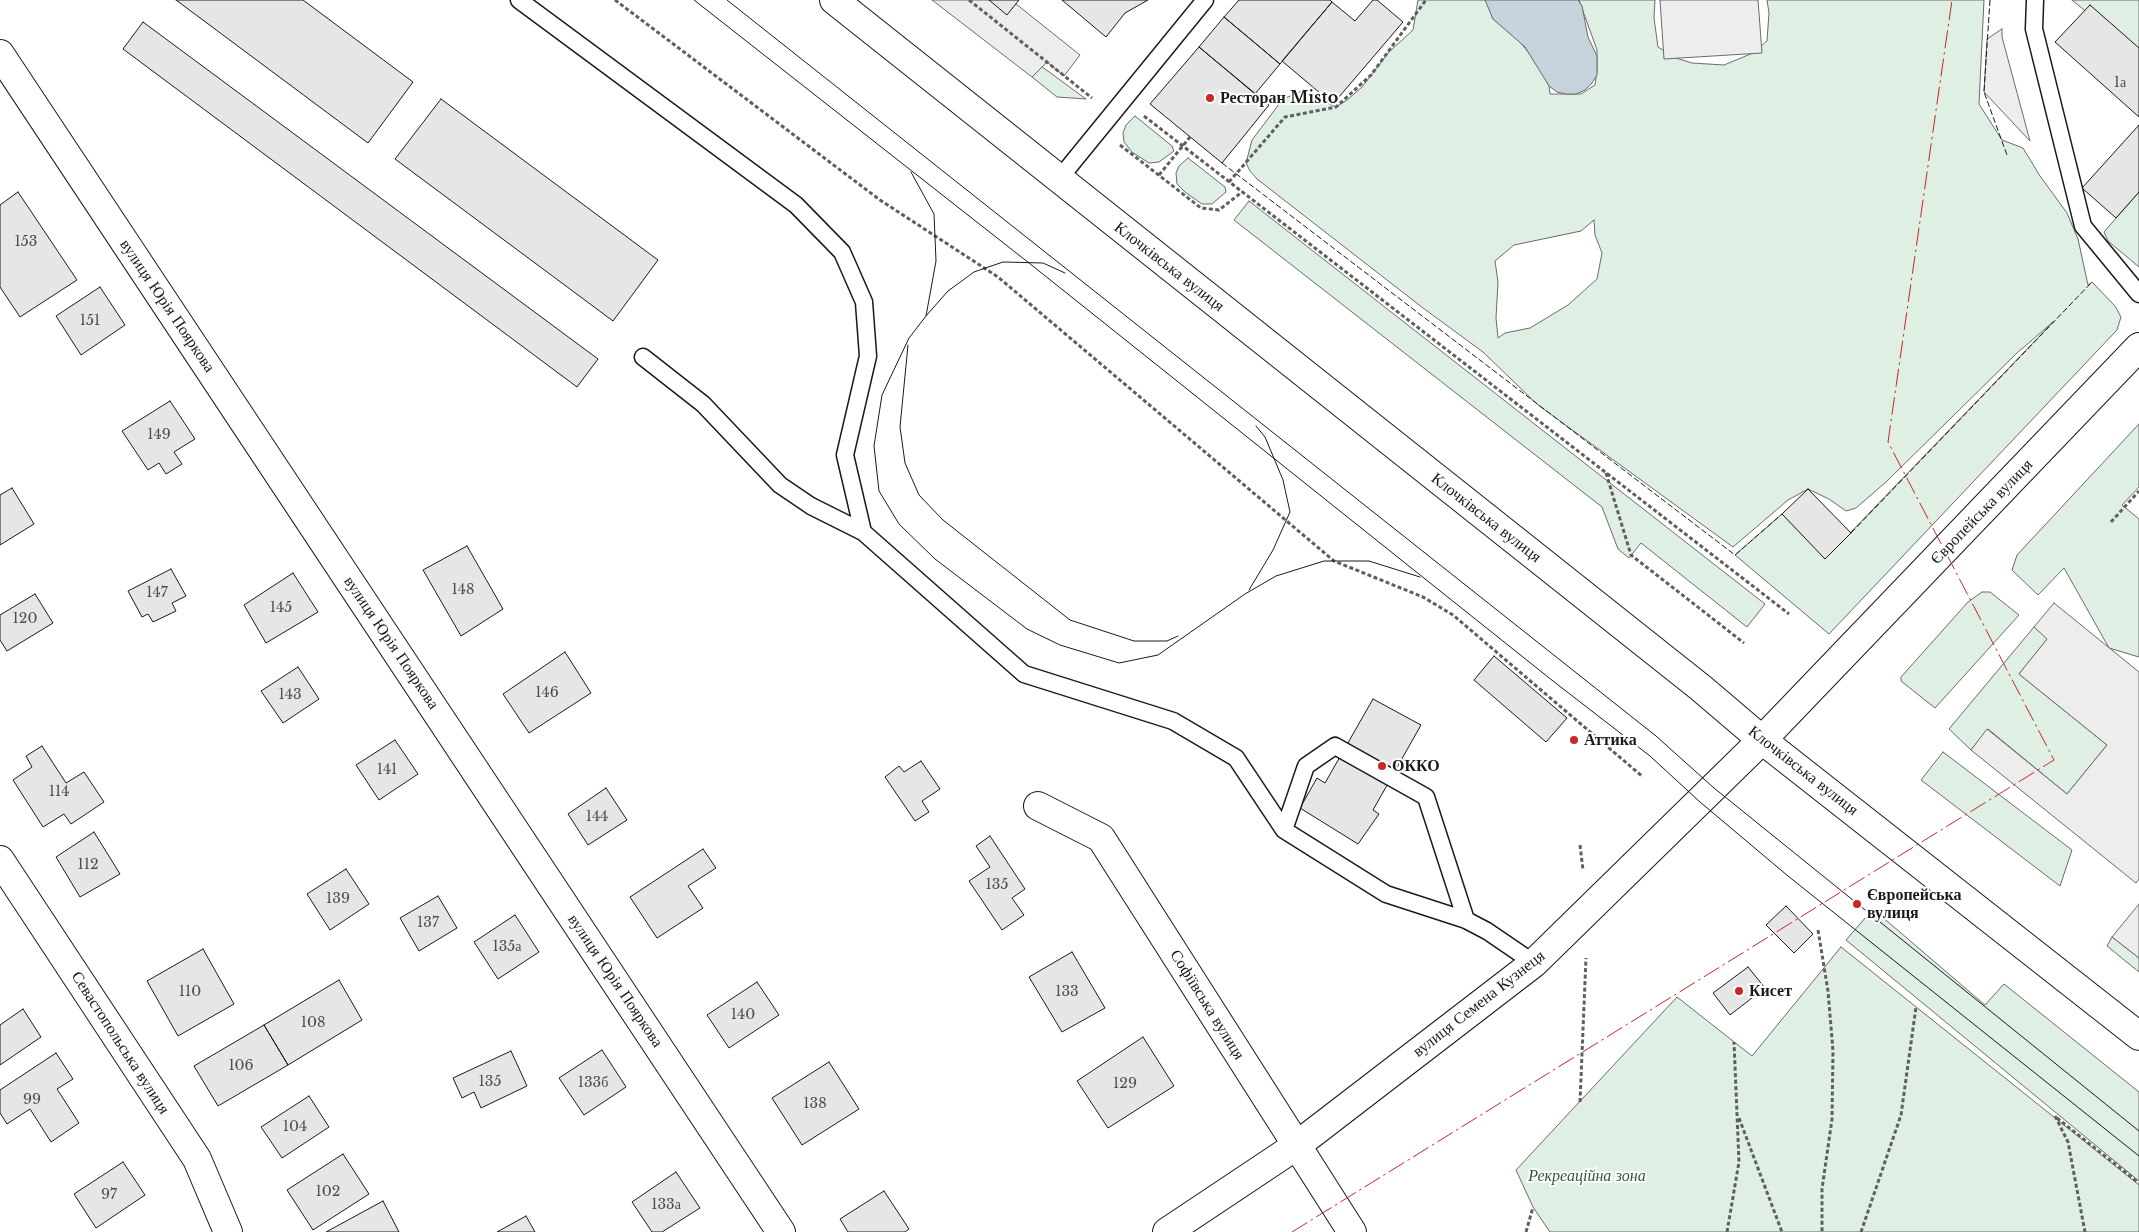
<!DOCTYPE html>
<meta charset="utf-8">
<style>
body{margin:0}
canvas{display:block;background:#fff}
</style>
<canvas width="2139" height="1232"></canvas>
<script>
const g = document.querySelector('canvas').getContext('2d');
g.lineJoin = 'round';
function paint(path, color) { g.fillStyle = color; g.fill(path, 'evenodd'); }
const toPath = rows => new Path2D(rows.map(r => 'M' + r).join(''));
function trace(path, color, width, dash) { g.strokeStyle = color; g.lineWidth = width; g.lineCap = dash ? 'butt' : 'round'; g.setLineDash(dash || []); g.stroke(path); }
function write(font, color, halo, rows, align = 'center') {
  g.font = font + ' "Libre Baskerville",serif'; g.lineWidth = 4; g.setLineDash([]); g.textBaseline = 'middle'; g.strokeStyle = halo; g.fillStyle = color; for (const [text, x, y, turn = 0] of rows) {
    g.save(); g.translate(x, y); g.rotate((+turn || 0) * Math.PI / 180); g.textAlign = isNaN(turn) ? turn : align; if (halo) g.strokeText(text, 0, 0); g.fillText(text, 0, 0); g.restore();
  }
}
const green = toPath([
 [1418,0,1486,0,1493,19,1517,38,1536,62,1549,86,1550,94,1581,94,1595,85,1597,70,1597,50,1579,0,1655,0,1654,18,1658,47,1676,58,1692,63,1724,65,1753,53,1767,41,1769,13,1767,0,1984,0,1979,104,2002,140,2023,148,2040,176,2067,213,2078,239,2088,285,2092,282,2115,306,2121,317,2117,330,1829,634,1735,555,1782,514,1826,558,2054,321,2017,353,1886,482,1856,508,1846,511,1829,499,1808,489,1788,500,1733,547,1538,405,1483,352,1423,308,1257,179,1250,171,1246,163,1252,140,1283,99,1302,91,1336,107,1347,100,1362,87,1389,52,1413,30,1418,0],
 [1594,220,1595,235,1602,253,1597,279,1568,305,1530,328,1505,333,1498,338,1496,318,1498,282,1495,261,1514,245,1581,231,1594,220],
 [2072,0,2139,0,2139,54,2078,5,2072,0],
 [1041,66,1086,99,1057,97,1032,77,1041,66],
 [1135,116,1172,146,1174,151,1159,162,1149,163,1132,152,1124,142,1123,133,1126,125,1135,116],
 [1188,158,1225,187,1226,192,1212,204,1202,204,1185,192,1177,184,1176,173,1179,166,1188,158],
 [2139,192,2139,267,2108,241,2104,232,2139,192],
 [1249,201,1765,604,1747,627,1641,543,1629,558,1618,549,1602,507,1234,220,1249,201],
 [2139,424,2139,487,2122,505,2139,519,2139,657,2109,648,2064,568,2038,595,2012,570,2017,555,2139,424],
 [1982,592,1990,592,2019,615,1935,708,1901,681,1901,677,1968,602,1982,592],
 [2034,627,2048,638,2019,674,2107,745,2067,794,1988,729,1971,750,1949,729,2034,627],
 [1943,752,2072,850,2060,886,1921,780,1943,752],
 [1873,909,1985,1005,2004,984,2139,1092,2139,1181,1846,940,1873,909],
 [2112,937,2139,958,2139,972,2107,946,2112,937],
 [1841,947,2139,1185,2139,1232,1550,1232,1533,1207,1516,1170,1677,997,1752,1056,1841,947]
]);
const parking = toPath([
 [932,0,1011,0,1080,55,1064,76,1047,62,1032,77,932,0],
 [1660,0,1758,0,1762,53,1664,59,1660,0],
 [2002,29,2002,37,2030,141,1984,92,1987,39,2002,29],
 [2054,603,2139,672,2139,879,2136,883,1971,750,1987,729,2067,794,2107,745,2019,674,2047,639,2034,627,2054,603],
 [2139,904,2139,958,2112,937,2139,904]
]);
const water = toPath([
 [1485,0,1578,0,1582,6,1588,37,1597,56,1597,75,1592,83,1585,90,1576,94,1566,94,1557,92,1549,86,1525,47,1493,19,1485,0]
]);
const building = toPath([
 [176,0,303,0,413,82,368,143,176,0],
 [989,0,1019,0,1007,15,989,0],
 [1062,0,1148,0,1125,13,1106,37,1062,0],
 [1239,0,1330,0,1332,2,1280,64,1224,17,1239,0],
 [1373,0,1377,0,1403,22,1333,104,1282,61,1332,2,1355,21,1373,0],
 [2090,5,2139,48,2139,117,2055,42,2090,5],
 [1224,17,1280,64,1255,94,1199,47,1224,17],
 [143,22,598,359,577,387,123,49,143,22],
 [1199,47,1269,105,1222,163,1150,104,1199,47],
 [441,99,658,260,613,321,395,159,441,99],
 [2139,125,2139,192,2116,218,2082,188,2139,125],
 [18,192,77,280,20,317,0,287,0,205,18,192],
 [100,287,125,325,81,355,56,316,100,287],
 [170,401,195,439,174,452,182,464,166,474,159,463,148,470,122,431,170,401],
 [12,488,34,524,0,545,0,495,12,488],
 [1808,489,1851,533,1825,559,1782,514,1808,489],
 [467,546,503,609,461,636,423,570,467,546],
 [171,569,186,596,172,603,176,611,153,622,148,614,142,617,128,591,171,569],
 [293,573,318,612,266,643,244,605,293,573],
 [35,594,53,623,7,651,0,640,0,615,35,594],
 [565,652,591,693,529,733,503,694,565,652],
 [1494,656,1567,718,1546,742,1474,680,1494,656],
 [298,667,319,699,283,723,261,691,298,667],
 [1373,699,1421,725,1373,810,1379,814,1358,844,1300,808,1317,778,1325,783,1373,699],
 [395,740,418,774,379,800,356,765,395,740],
 [42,746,66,783,84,772,104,802,71,824,64,814,43,827,13,780,32,767,26,756,42,746],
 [921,761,940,789,922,801,929,812,915,821,885,777,899,766,904,772,921,761],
 [606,788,627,820,588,845,568,814,606,788],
 [94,832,120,874,80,897,56,857,94,832],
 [990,836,1025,889,1012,898,1024,915,1002,930,969,881,990,867,976,846,990,836],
 [703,849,716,868,688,886,703,908,657,938,630,897,703,849],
 [346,869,369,904,330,930,307,894,346,869],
 [438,896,457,928,419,951,400,918,438,896],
 [1786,906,1813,934,1794,953,1766,925,1786,906],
 [515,915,539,952,498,979,474,942,515,915],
 [203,949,234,1004,178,1036,147,981,203,949],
 [1072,952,1105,1008,1062,1032,1029,977,1072,952],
 [1748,967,1765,988,1730,1015,1713,993,1748,967],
 [339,980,362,1020,288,1065,264,1025,339,980],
 [757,982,779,1015,729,1048,707,1015,757,982],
 [23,1009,41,1037,0,1065,0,1025,23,1009],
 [264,1025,288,1065,218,1106,194,1066,264,1025],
 [1143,1037,1174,1086,1108,1128,1077,1081,1143,1037],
 [602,1050,626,1087,584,1115,559,1078,602,1050],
 [511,1051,527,1086,481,1108,474,1092,462,1098,453,1078,511,1051],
 [56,1053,73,1079,57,1089,79,1123,51,1142,30,1109,7,1124,0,1113,0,1090,56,1053],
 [829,1062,859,1109,802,1145,772,1098,829,1062],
 [309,1096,329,1127,282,1158,261,1127,309,1096],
 [343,1154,369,1194,313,1230,287,1190,343,1154],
 [123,1162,145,1195,96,1228,74,1194,123,1162],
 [676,1172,700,1208,662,1232,652,1232,632,1202,676,1172],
 [884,1191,909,1229,905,1232,848,1232,840,1219,884,1191],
 [383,1201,399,1232,326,1232,383,1201],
 [526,1216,535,1232,497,1232,526,1216]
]);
const path = toPath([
 [615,0,880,200,998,277,1334,561,1423,597,1453,615,1643,777],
 [969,0,1092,98],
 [1144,116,1789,614],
 [1120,145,1201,208,1219,210,1242,192],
 [1159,175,1190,137],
 [1229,182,1285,117,1336,107,1371,75,1426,0],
 [1606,473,1631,555,1744,643],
 [2111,522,2139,491],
 [1580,845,1583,870],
 [1818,930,1828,991,1833,1051,1832,1119,1822,1189,1822,1232],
 [1580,1102,1586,958],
 [2055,1116,2068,1142,2085,1232],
 [1739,1118,1782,1232],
 [2057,1118,2139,1183],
 [1526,1232,1533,1207],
 [1727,1232,1739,1162,1734,1042],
 [1861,1232,1901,1115,1916,1007]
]);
const lane = toPath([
 [519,0,796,205,842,252,864,302,868,356,845,455,863,532,1024,674,1173,721,1236,758,1284,830,1386,894,1466,920,1487,931,1534,963],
 [2035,0,2034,29,2083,226,2139,294],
 [1059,179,1205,0],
 [643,357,703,404,780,485,811,506,863,532],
 [1284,830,1306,766,1335,746,1426,797,1466,920]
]);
const street = toPath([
 [0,54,781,1232],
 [1038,806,1101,838,1352,1232],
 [0,860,197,1159,228,1232],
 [1167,1232,1296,1146,1534,963,1762,740]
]);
const secondary = toPath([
 [1762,740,2139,347]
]);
const primary = toPath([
 [834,0,1701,688,1762,740,2139,1036]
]);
const tram = toPath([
 [694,0,1029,263,1553,681,1650,756,1700,802,1788,876,2139,1156],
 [727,0,1656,736,1714,788,2139,1131],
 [911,172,934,214,936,261,926,316,909,338,882,395,874,446,879,491,899,524,935,559,1027,629,1060,645,1119,663,1158,655,1245,594,1276,576,1324,561,1369,561,1420,577],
 [926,316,948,291,974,272,1003,262,1043,263,1065,273],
 [908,345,900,427,905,463,919,495,943,520,1070,620,1134,641,1167,641,1178,636],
 [1249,590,1273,550,1290,512,1283,480,1273,456,1265,437,1256,426]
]);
const fence = toPath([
 [1990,0,1984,92,2007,155],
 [1222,163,1735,555,1782,514],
 [1851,533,2092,282]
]);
const power = toPath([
 [1292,1232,2054,760,1888,442,1952,0]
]);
const markers = [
 [1210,98,5,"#c62828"],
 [1574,740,5,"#c62828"],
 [1382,766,5,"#c62828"],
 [1857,904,5,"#c62828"],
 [1739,991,5,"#c62828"]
];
const numberNames = [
 ["1а",2120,83],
 ["153",26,242],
 ["151",90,321],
 ["149",159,435],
 ["148",463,590],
 ["147",157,593],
 ["145",281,608],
 ["120",25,619],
 ["146",547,693],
 ["143",290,695],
 ["141",387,770],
 ["114",59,792],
 ["144",597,817],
 ["112",88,865],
 ["135",997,885],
 ["139",338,899],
 ["137",428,923],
 ["135а",507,947],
 ["110",190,992],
 ["133",1067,992],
 ["140",743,1015],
 ["108",313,1023],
 ["106",241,1066],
 ["135",490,1082],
 ["133б",593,1083],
 ["129",1125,1084],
 ["99",32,1100],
 ["138",815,1104],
 ["104",295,1127],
 ["102",328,1192],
 ["97",109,1195],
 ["133а",666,1205]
];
const poiNames = [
 ["Ресторан Misto",1220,98],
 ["Аттика",1584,740],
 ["ОККО",1392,766],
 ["Європейська",1867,895],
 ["вулиця",1867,913],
 ["Кисет",1749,991]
];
const streetNames = [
 ["Клочківська вулиця",1169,267,38],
 ["вулиця Юрія Пояркова",167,306,56],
 ["Європейська вулиця",1982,512,-46],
 ["Клочківська вулиця",1486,518,38],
 ["вулиця Юрія Пояркова",391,643,56],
 ["Клочківська вулиця",1803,771,38],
 ["вулиця Юрія Пояркова",615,981,56],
 ["вулиця Семена Кузнеця",1479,1004,-38],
 ["Софіївська вулиця",1207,1005,58],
 ["Севастопольська вулиця",120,1043,57]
];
const parkNames = [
 ["Рекреаційна зона",1587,1176]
];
paint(green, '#e0efe3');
trace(green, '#6a6a6a', 1);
paint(parking, '#ededed');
trace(parking, '#6a6a6a', 1);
paint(water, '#c6d2dc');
trace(water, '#6a6a6a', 1);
paint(building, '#e6e6e6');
trace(building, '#1a1a1a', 1);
trace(lane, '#1a1a1a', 19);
trace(street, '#1a1a1a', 30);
trace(secondary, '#1a1a1a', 30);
trace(primary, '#1a1a1a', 30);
trace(path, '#5f5f5f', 3, [4, 2.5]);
trace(lane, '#fff', 16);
trace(street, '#fff', 28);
trace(secondary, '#fff', 28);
trace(primary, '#fff', 28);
trace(tram, '#1a1a1a', 1);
trace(fence, '#1a1a1a', 1, [6, 2.5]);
trace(power, '#c62828', 1, [18, 4, 2.5, 4]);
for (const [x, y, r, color] of markers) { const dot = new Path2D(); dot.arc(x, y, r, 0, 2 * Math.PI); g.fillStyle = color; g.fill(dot); trace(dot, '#fff', 2); }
write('14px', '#4d4d4d', null, numberNames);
write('bold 16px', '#1a1a1a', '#fff', poiNames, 'left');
write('16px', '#1a1a1a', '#fff', streetNames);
write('italic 16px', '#2b5a34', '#fff', parkNames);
</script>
